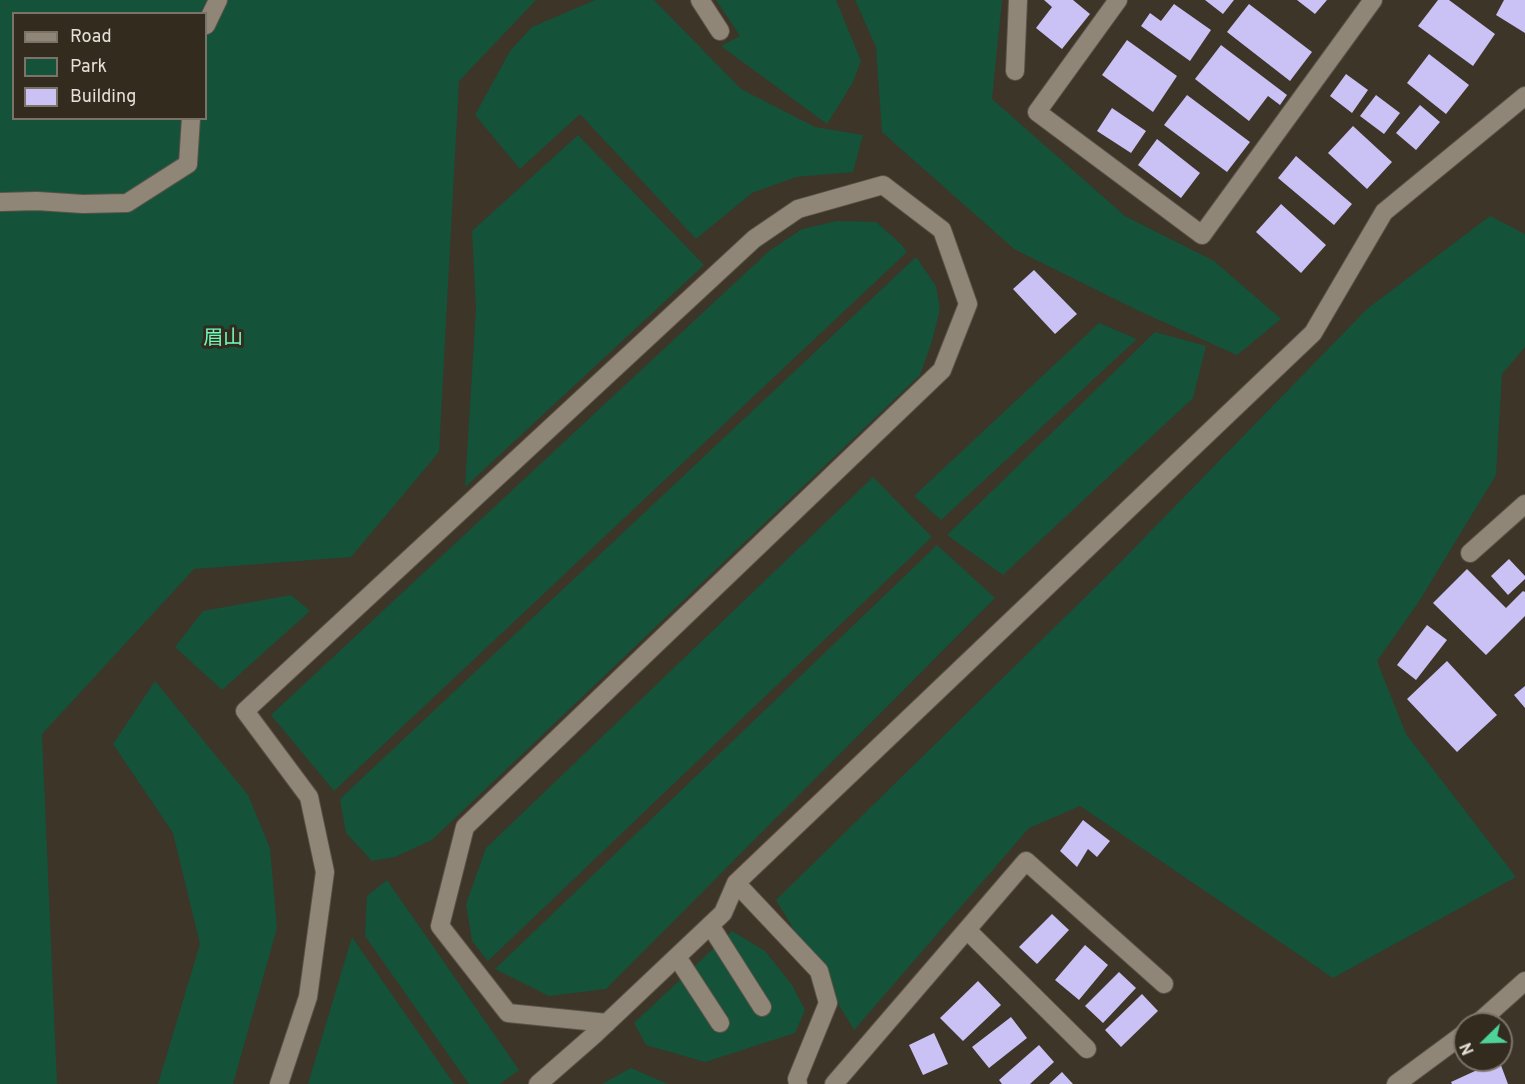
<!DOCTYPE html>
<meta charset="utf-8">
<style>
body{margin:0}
#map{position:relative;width:1525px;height:1084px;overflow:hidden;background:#3d3528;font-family:Overpass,sans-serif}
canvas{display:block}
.legend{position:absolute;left:12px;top:12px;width:195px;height:108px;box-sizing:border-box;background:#332b1e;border:2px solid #7b7369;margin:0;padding:8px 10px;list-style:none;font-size:18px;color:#e6e0d9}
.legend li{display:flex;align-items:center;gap:12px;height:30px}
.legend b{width:30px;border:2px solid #7b7369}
.north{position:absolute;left:1453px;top:1012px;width:60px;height:60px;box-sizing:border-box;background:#332b1e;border:2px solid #7b7369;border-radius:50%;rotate:247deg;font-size:16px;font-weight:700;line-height:24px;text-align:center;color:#e6e0d9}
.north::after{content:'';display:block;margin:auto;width:21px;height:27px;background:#4ed399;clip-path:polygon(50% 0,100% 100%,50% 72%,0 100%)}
</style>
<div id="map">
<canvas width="1525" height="1084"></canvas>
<ul class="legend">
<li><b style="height:8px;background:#908677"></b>Road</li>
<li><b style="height:16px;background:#145239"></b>Park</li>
<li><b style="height:16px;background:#cac1f5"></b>Building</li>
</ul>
<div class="north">N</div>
</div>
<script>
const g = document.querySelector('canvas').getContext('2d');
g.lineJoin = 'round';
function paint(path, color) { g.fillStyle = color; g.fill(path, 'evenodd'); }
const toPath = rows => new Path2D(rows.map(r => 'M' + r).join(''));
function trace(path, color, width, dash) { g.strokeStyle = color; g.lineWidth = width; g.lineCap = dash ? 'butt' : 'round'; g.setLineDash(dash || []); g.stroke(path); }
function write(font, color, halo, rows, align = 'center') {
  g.font = font + ' Overpass,"Noto Sans JP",sans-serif'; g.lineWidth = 6; g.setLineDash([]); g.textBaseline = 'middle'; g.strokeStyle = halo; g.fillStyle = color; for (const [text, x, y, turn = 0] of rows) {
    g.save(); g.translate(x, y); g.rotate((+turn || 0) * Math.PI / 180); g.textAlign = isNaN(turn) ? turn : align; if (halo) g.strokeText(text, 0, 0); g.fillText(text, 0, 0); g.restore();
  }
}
const green = toPath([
 [0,0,536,0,459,81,439,452,351,557,194,569,42,734,57,1084,0,1084],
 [14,14,206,14,206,118,14,118],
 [595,0,654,0,741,89,815,127,863,135,853,172,796,177,752,193,696,239,580,114,520,169,475,115,510,51,532,27],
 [716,0,836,0,861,61,852,84,827,124,721,46,740,36],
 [855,0,1002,0,992,99,1125,216,1214,261,1281,319,1237,355,1139,311,1014,249,882,132,876,47],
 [578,135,704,265,465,487,476,308,472,231],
 [1490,216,1525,234,1525,347,1502,374,1496,475,1418,603,1377,661,1406,734,1516,877,1333,978,1080,806,1029,828,854,1030,776,900,1111,572,1367,309],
 [837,221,876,222,901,244,907,252,334,791,271,715,769,251,802,229],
 [916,257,936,286,940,309,932,341,920,375,432,840,395,857,372,861,346,833,340,799],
 [1099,323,1137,339,941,520,914,496],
 [1155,332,1206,346,1193,398,1003,575,947,535],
 [873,477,932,537,488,961,472,941,466,904,486,848],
 [937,545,995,598,606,989,549,996,495,969],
 [291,595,310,611,222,690,175,647,203,611],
 [155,681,248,795,270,848,277,928,233,1084,158,1084,200,944,173,833,113,744],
 [387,880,519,1070,500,1084,469,1084,365,936,367,896],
 [732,931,765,951,792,985,805,1010,795,1033,705,1062,646,1045,634,1023],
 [352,937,454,1084,308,1084],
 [631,1068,668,1084,602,1084]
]);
const building = toPath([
 [1044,0,1073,0,1090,14,1062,49,1036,28,1052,7],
 [1205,0,1234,0,1223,14],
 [1297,0,1327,0,1315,14],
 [1438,0,1449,0,1495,34,1473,66,1418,26],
 [1504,0,1525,0,1525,33,1496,15],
 [1174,4,1211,30,1190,61,1141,26,1150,13,1161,21],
 [1249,4,1312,52,1290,81,1227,32],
 [1127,40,1177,76,1153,112,1102,75],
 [1221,45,1287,95,1280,105,1268,96,1249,121,1195,79],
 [1429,54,1469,85,1446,114,1407,83],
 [1346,74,1368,90,1352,113,1330,96],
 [1187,95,1250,142,1227,172,1164,125],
 [1376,95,1400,113,1384,134,1360,116],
 [1420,105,1440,122,1416,150,1396,133],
 [1112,108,1146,131,1131,153,1097,131],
 [1353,126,1392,162,1367,189,1328,153],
 [1157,139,1200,173,1181,198,1138,165],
 [1296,156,1352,204,1334,225,1278,178],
 [1281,204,1326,245,1301,273,1256,232],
 [1034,270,1077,314,1055,334,1013,289],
 [1509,559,1525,576,1525,579,1508,595,1491,576],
 [1467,569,1506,608,1523,591,1525,592,1525,616,1486,655,1433,603],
 [1427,625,1447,640,1416,680,1397,665],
 [1447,661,1497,715,1457,752,1407,699],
 [1525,686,1525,708,1514,695],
 [1083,820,1110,841,1097,857,1088,849,1077,867,1060,851],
 [1052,914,1069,930,1037,964,1019,947],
 [1085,945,1108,965,1079,1000,1055,980],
 [1119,972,1136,988,1103,1023,1085,1006],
 [978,981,1001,1005,963,1041,940,1018],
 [1142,994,1158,1011,1121,1047,1105,1030],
 [1011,1017,1027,1038,989,1068,972,1047],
 [934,1033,948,1064,923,1075,909,1045],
 [1039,1045,1054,1062,1030,1084,1002,1084,999,1080],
 [1499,1060,1508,1084,1452,1084,1451,1082],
 [1062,1072,1073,1084,1049,1084]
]);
const minor = toPath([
 [700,0,720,31],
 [1118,0,1037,112,1202,235,1373,0],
 [206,25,218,0],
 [1015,71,1018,0],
 [0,202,37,201,83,204,127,203,188,164,191,118],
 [1470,553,1525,504],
 [736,883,819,971,828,1003,797,1079,798,1084],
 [710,925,762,1007],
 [967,930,1087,1049],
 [677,957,720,1023],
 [1477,1024,1525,981],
 [279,1084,308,997,325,872,309,797,245,711,754,239,798,209,883,185,942,230,968,304,942,370,465,827,440,926,508,1013,607,1023],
 [538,1084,594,1035,723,913,736,883,1313,333,1384,212,1525,96],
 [834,1084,1026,861,1164,984],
 [1396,1084,1465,1033]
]);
const parkNames = [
 ["眉山",223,340]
];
paint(green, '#145239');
paint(building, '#cac1f5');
trace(minor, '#5a5348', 20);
trace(minor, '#908677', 18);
write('20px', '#70fbbd', '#332b1e', parkNames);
</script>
